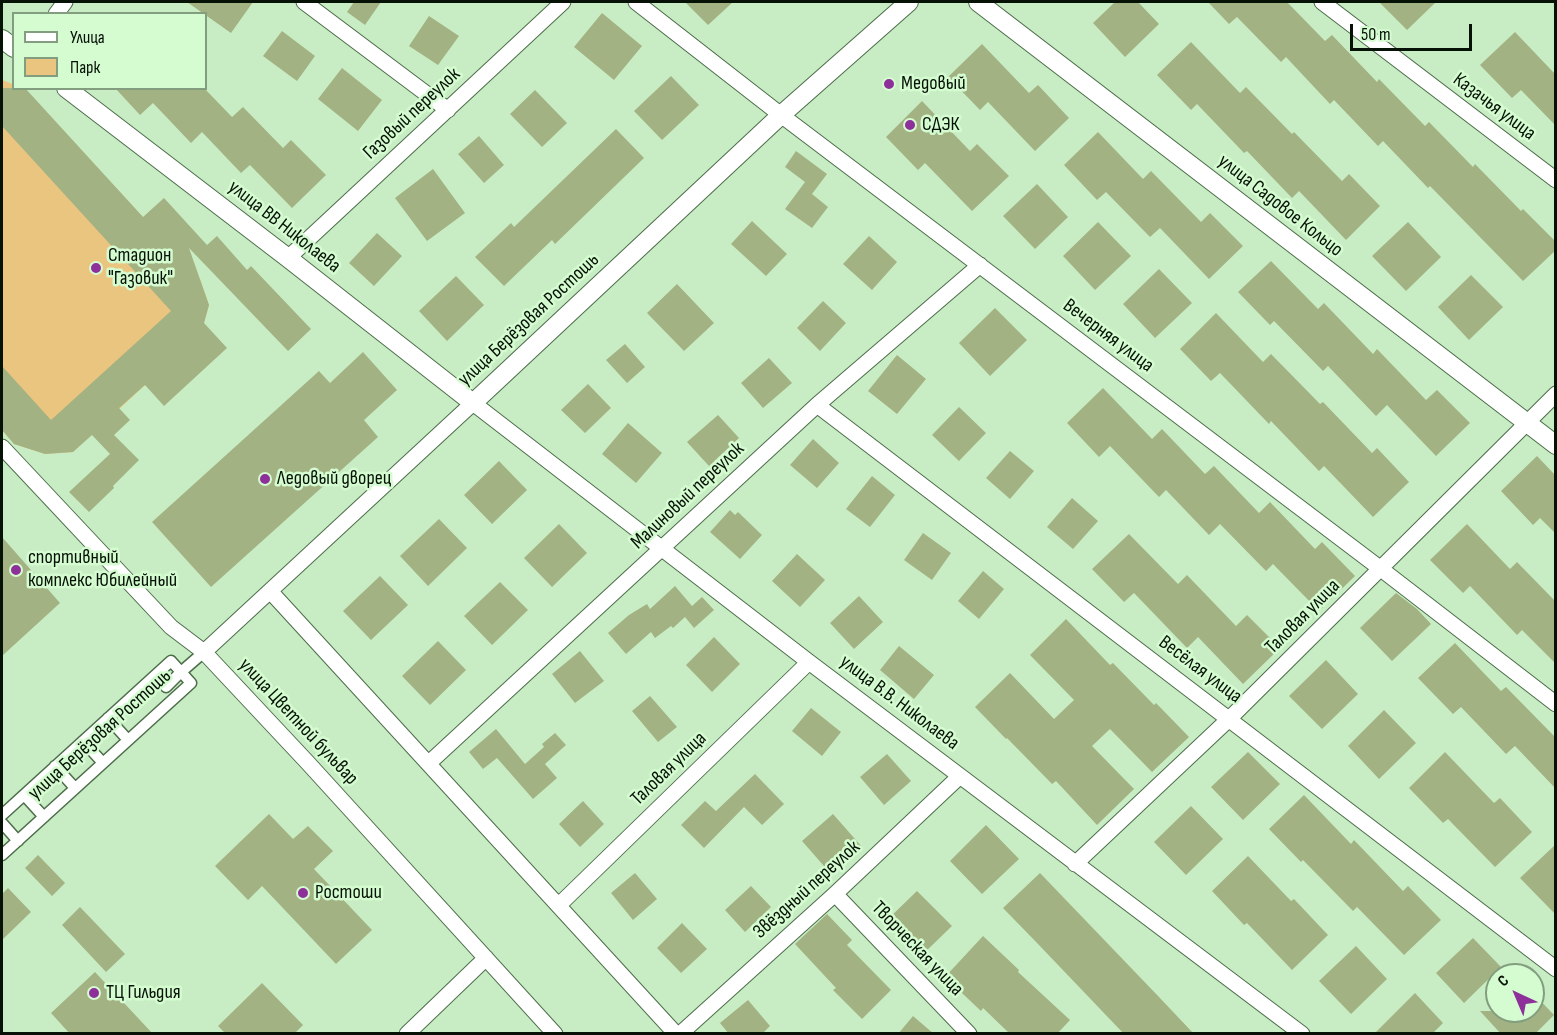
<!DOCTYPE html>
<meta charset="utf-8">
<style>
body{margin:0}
#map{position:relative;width:1557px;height:1035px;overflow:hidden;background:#c8edc4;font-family:"Sofia Sans Condensed",sans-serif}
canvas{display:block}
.frame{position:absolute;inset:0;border:3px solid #061205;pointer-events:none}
.legend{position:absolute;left:12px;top:12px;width:195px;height:78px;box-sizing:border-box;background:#d5fbd1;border:2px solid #829e7f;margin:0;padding:8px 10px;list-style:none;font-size:18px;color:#061205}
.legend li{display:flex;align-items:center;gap:12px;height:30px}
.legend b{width:30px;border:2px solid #829e7f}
.north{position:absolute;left:1485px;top:963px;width:60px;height:60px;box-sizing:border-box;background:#d5fbd1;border:2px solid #829e7f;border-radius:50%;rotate:316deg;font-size:16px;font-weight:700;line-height:24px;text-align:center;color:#061205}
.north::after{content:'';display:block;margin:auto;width:21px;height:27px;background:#8d309a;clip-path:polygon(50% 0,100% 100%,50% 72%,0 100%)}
.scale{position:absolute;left:1350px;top:24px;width:122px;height:27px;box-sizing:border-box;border:3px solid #061205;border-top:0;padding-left:8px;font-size:18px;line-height:21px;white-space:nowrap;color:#061205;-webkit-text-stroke:4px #d5fbd1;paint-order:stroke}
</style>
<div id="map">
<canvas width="1557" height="1035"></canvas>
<div class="frame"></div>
<ul class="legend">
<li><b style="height:8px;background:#fff"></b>Улица</li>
<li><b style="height:16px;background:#eac580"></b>Парк</li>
</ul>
<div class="north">С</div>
<div class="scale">50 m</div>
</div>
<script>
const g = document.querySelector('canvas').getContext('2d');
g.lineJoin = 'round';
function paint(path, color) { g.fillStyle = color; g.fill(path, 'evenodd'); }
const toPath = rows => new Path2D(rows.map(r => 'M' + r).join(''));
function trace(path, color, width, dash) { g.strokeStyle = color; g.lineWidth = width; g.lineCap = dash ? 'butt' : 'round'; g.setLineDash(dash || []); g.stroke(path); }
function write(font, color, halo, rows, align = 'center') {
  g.font = font + ' "Sofia Sans Condensed",sans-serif'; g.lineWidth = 5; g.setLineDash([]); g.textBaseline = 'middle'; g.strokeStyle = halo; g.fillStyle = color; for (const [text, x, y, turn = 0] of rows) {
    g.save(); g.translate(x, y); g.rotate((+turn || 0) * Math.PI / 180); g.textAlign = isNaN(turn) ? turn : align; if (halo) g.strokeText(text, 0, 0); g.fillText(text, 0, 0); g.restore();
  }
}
const green = toPath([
 [2,80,13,84,14,88,25,89,200,279,209,305,201,333,73,452,45,454,14,444,2,430]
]);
const building = toPath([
 [187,2,253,2,231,33],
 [354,2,381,2,365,25,347,12],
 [685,2,733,2,708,25],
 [1115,2,1138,2,1159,24,1125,57,1093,23],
 [1208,2,1287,2,1325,41,1332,35,1377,82,1379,79,1425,126,1429,122,1473,167,1475,164,1521,211,1523,209,1556,242,1556,250,1523,281,1430,186,1428,188,1383,141,1378,146,1334,100,1330,104,1286,57,1281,62,1237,17,1229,24],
 [1379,2,1436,2,1407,30],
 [602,13,642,46,614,80,574,47],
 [429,16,459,36,438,65,409,46],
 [282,31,315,56,297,81,263,56],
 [1515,32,1556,75,1556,126,1521,90,1512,98,1480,65],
 [1191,42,1240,93,1246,87,1292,134,1294,132,1342,181,1349,174,1380,206,1346,240,1299,191,1292,198,1247,151,1244,153,1197,104,1191,110,1157,75],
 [982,44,1029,93,1038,85,1069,118,1035,151,988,102,980,110,948,77],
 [342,68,382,100,358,131,318,99],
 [671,76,699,105,662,140,634,111],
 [2,88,25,88,143,217,164,198,207,245,217,236,247,270,251,266,311,329,288,351,189,248,209,305,204,323,227,348,164,406,145,385,119,408,130,420,114,435,139,460,113,486,114,488,89,512,69,492,110,454,92,435,73,452,45,454,14,444,2,430,2,366,51,420,171,311,2,126],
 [115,88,204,88,232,117,243,107,283,148,291,140,326,175,292,208,250,165,241,173,202,132,191,143,153,103,140,115],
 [535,90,567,123,542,147,510,114],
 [922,101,970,151,977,144,1009,176,972,211,925,163,918,170,886,137],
 [616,129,644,158,555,244,552,240,504,286,475,257,511,223,514,227],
 [1098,132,1143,179,1151,171,1201,222,1210,213,1243,246,1209,279,1160,228,1150,237,1106,192,1097,200,1064,165],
 [479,136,504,165,484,183,458,154],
 [796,151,827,174,812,194,828,207,812,228,785,209,805,182,785,167],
 [433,169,465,213,427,241,395,198],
 [1037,184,1068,217,1035,249,1003,216],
 [752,221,787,254,766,276,731,244],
 [1098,222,1131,256,1095,290,1063,256],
 [1408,222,1441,257,1406,291,1372,256],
 [377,233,402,256,374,286,349,263],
 [869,236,897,262,872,290,843,264],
 [1271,261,1318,309,1324,303,1373,354,1377,349,1426,400,1437,390,1470,423,1436,456,1387,405,1376,416,1328,366,1323,371,1274,321,1270,325,1238,292],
 [1159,269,1192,303,1155,338,1123,304],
 [1471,275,1503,307,1469,340,1438,307],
 [456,276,484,305,447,341,419,311],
 [677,284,714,323,684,351,647,313],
 [823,301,846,323,820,351,797,328],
 [995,308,1027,340,990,376,959,343],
 [1216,313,1263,362,1271,354,1320,404,1323,402,1372,453,1377,448,1409,482,1373,517,1324,466,1319,471,1271,421,1269,424,1220,373,1211,381,1180,349],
 [625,344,645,367,627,383,606,360],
 [363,352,397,390,364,420,378,437,211,587,152,522,319,371,330,383],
 [897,355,926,379,897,414,868,391],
 [769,358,792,383,763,408,741,383],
 [588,384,611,408,585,433,561,410],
 [1103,388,1152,439,1162,429,1205,474,1214,466,1259,513,1270,502,1315,549,1322,542,1355,576,1319,611,1273,564,1266,571,1220,524,1209,535,1166,490,1159,497,1110,446,1099,457,1067,423],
 [959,407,986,433,959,461,932,435],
 [718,415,739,438,709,466,687,442],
 [628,423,662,453,636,483,602,454],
 [813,439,839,463,817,488,790,465],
 [1010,451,1034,471,1010,499,986,478],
 [1537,456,1556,476,1556,534,1540,518,1533,525,1501,491],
 [499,461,527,490,492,524,464,495],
 [872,476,895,495,870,527,846,509],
 [1072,498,1098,521,1073,549,1047,527],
 [730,510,735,515,738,512,762,535,740,559,710,532],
 [439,519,467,548,428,586,400,556],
 [559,524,587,553,552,587,524,558],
 [1467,524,1510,569,1517,562,1556,602,1556,664,1522,630,1517,635,1470,586,1463,593,1430,560],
 [923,533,951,553,932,580,904,560],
 [1129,534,1178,584,1187,575,1236,626,1247,615,1280,648,1243,684,1198,637,1187,648,1134,593,1124,602,1092,569],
 [2,537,60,603,2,656],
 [797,554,825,580,800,607,772,581],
 [983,571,1004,589,979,619,958,601],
 [380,576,408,605,371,640,343,611],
 [500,582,528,610,492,645,464,616],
 [675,586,692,606,702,597,714,610,694,628,685,617,673,628,671,626,655,638,651,632,626,654,608,633,629,615,647,604,650,609],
 [1396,593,1417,609,1431,624,1392,661,1360,628],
 [859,596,883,622,854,649,830,623],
 [1066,619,1110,665,1113,663,1154,705,1156,703,1189,737,1152,772,1110,729,1092,746,1134,789,1097,825,1056,781,1052,784,1007,738,1006,739,975,707,1010,673,1054,719,1074,700,1030,655],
 [714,637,740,664,712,692,686,665],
 [438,641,466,670,430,705,402,676],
 [1455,643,1501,691,1506,687,1556,738,1556,789,1515,746,1506,754,1461,707,1453,714,1418,678],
 [899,646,934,675,914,699,880,670],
 [580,651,604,681,575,703,552,674],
 [1326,660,1358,694,1322,729,1289,696],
 [650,696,677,727,658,742,632,711],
 [811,708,841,732,822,756,792,731],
 [1384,710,1416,743,1379,779,1348,746],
 [496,729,525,764,544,747,542,744,555,733,566,745,545,764,557,778,533,799,497,758,483,769,469,752],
 [1248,752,1280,784,1243,820,1211,787],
 [1445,752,1494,803,1500,798,1532,832,1495,867,1448,819,1443,823,1409,788],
 [887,754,911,781,884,805,860,777],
 [755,774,784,804,762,825,744,807,704,848,681,825,705,801,716,811],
 [1304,795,1351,844,1354,840,1403,891,1408,886,1441,920,1404,955,1357,907,1353,911,1303,860,1301,862,1269,829],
 [583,801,604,824,580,847,559,824],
 [1191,806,1223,839,1186,875,1154,842],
 [269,814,293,839,308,826,333,851,314,869,372,930,336,964,262,886,248,900,215,866],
 [833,814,862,847,831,874,802,841],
 [986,825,1019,859,982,894,950,861],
 [1556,844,1556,915,1520,878],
 [38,855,65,883,52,896,25,868],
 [1248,856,1291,901,1294,899,1328,935,1292,970,1247,923,1244,925,1212,891],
 [635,873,657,899,633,920,611,893],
 [1040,873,1159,997,1194,1034,1124,1034,1038,944,1003,908],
 [751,886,771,907,745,932,725,910],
 [8,888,31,912,2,940,2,894],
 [917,891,952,926,922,955,887,920],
 [80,907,125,954,106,972,62,925],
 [827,914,852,940,847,945,891,990,862,1019,833,990,836,988,795,944],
 [682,923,707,949,681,973,657,948],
 [983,936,1019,970,1018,972,1070,1020,1057,1034,1010,1034,983,1008,981,1011,945,977],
 [1473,938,1501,967,1464,1003,1436,973],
 [1356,946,1387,979,1351,1014,1319,981],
 [95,972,153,1034,70,1034,51,1013],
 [262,983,303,1025,294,1034,226,1034,218,1026],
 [1415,993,1443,1023,1432,1034,1374,1034],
 [1533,993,1554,1015,1535,1034,1501,1034,1480,1011,1533,1011],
 [748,1000,770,1026,762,1034,729,1034,720,1023],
 [913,1016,934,1034,898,1034]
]);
const pedestrian = toPath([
 [108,718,128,740],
 [83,741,103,763],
 [55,766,75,788],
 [24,795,44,817],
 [2,815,171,661,181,672,204,652],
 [2,823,18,841],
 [2,855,191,683,181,672,166,687]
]);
const minor = toPath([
 [304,2,448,110],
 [636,2,781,115,1381,569,1556,704],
 [1322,2,1556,180],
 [56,14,65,2],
 [288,258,563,2],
 [817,405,1556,969],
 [2,447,171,627,204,652,308,763,555,1034],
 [270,591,676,1034],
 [204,652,473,403,809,662,1302,1034],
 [429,763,817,405,980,265],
 [1075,864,1229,719,1556,394],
 [835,894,969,1034],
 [559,905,809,662],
 [407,1034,486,958],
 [680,1034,835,894,960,776]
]);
const tertiary = toPath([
 [978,2,1556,445],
 [2,39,14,48],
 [66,88,288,258,473,403,781,115,909,2]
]);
const markers = [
 [889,84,6,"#8d309a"],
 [910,125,6,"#8d309a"],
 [96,268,6,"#8d309a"],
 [265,479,6,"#8d309a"],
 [16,570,6,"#8d309a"],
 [303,893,6,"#8d309a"],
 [94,993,6,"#8d309a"]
];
const poiNames = [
 ["Медовый",901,84],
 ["СДЭК",922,125],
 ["Стадион",108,256],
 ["\"Газовик\"",108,279],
 ["Ледовый дворец",277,479],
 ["спортивный",28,558],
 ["комплекс Юбилейный",28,581],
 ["Ростоши",315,893],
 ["ТЦ Гильдия",106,993]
];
const streetNames = [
 ["Казачья улица",1494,107,37],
 ["Газовый переулок",412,114,-43],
 ["улица Садовое Кольцо",1280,206,38],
 ["улица ВВ Николаева",284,227,38],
 ["улица Берёзовая Ростошь",529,320,-43],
 ["Вечерняя улица",1108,336,37],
 ["Малиновый переулок",688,496,-43],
 ["Таловая улица",1303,617,-45],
 ["Весёлая улица",1200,670,37],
 ["улица В.В. Николаева",899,703,37],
 ["улица Цветной бульвар",298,722,47],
 ["улица Берёзовая Ростошь",100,735,-42],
 ["Таловая улица",669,769,-44],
 ["Звёздный переулок",807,890,-42],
 ["Творческая улица",917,949,46]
];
paint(green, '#eac580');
paint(building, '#a3b282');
trace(pedestrian, '#4d6d4a', 13);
trace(minor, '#4d6d4a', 17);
trace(tertiary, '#4d6d4a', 20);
trace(pedestrian, '#fff', 10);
trace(minor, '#fff', 15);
trace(tertiary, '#fff', 18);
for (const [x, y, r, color] of markers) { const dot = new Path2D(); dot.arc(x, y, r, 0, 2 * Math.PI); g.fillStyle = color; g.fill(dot); trace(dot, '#d5fbd1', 2); }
write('20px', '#061205', '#d5fbd1', poiNames, 'left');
write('20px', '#061205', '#d5fbd1', streetNames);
</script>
